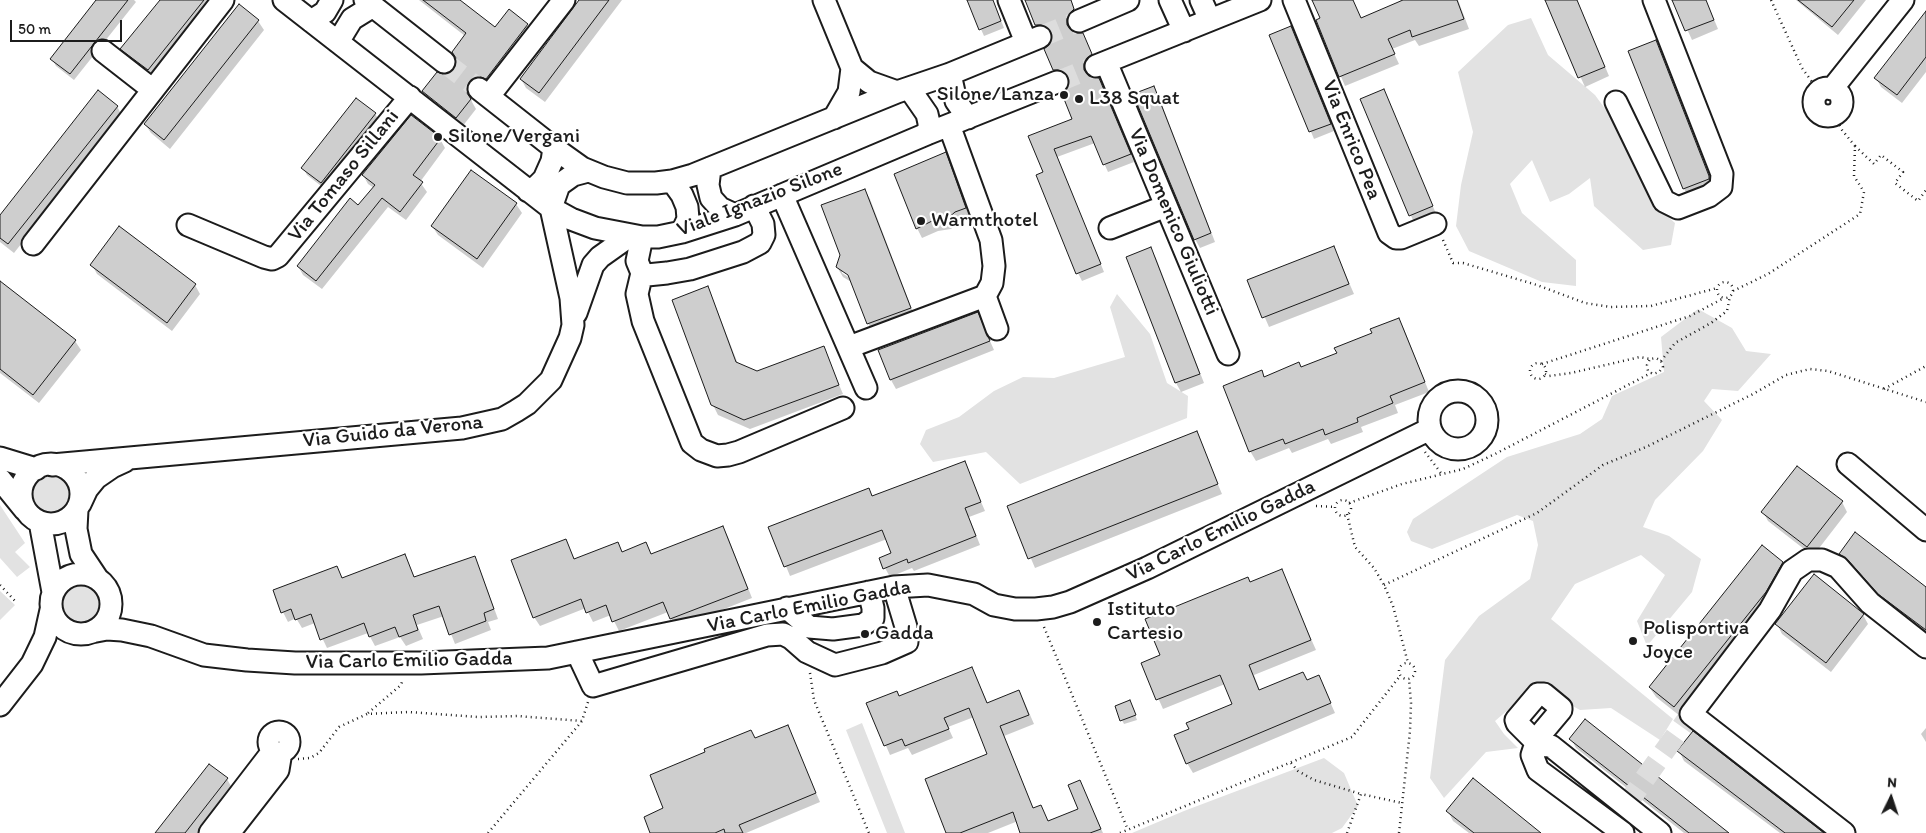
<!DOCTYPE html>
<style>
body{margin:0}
#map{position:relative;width:1926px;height:833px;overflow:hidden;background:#fff;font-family:Itim,sans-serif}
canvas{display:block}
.north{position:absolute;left:1866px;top:773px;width:50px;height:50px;-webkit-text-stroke:4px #fff;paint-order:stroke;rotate:4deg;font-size:14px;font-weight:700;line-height:20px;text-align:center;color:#1c1c1c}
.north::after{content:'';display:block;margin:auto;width:18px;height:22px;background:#1c1c1c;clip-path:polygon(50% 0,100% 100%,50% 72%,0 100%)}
.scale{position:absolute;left:10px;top:20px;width:112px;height:22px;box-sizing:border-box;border:2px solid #1c1c1c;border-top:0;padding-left:6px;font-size:15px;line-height:18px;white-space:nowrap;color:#1c1c1c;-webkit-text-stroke:4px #fff;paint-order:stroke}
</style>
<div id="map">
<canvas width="1926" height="833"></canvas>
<div class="north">N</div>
<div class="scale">50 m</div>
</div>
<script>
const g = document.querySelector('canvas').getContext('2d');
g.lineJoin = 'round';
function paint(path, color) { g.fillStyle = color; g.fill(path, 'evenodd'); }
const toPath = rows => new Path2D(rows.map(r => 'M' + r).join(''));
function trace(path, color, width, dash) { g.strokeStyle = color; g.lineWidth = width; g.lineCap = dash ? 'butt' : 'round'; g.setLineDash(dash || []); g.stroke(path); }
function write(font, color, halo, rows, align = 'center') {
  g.font = font + ' Itim,sans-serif'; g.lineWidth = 4.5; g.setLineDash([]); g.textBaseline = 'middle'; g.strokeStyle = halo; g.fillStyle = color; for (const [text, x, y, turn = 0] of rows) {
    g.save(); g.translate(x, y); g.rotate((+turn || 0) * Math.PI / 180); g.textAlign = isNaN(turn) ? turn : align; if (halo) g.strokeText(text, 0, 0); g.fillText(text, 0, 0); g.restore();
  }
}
const green = toPath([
 [1531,18,1548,55,1595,95,1614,121,1654,204,1675,223,1671,245,1643,250,1594,206,1590,178,1569,194,1550,202,1532,160,1510,184,1522,213,1576,260,1576,286,1542,282,1469,251,1456,226,1461,185,1473,132,1458,72,1508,25],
 [1117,294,1150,334,1167,383,1188,396,1187,418,1020,484,986,452,933,462,920,444,926,430,959,417,994,391,1023,377,1054,378,1125,357,1110,307],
 [1698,309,1732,328,1746,351,1771,354,1738,391,1712,389,1704,401,1722,420,1703,451,1655,500,1643,527,1669,536,1701,559,1692,592,1647,646,1637,621,1665,575,1641,555,1575,584,1551,619,1673,719,1660,740,1611,708,1580,710,1547,692,1531,690,1495,721,1504,734,1518,748,1486,752,1444,798,1430,778,1445,660,1479,616,1530,579,1538,545,1533,521,1517,515,1432,549,1411,541,1407,532,1413,519,1507,457,1580,434,1602,419,1612,396,1664,372,1661,337],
 '31 493a21 21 0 1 1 42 0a21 21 0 1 1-42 0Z',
 [0,505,25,543,15,552,30,567,17,577,0,558],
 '60 605a22 22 0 1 1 44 0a22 22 0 1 1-44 0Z',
 [0,591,15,605,0,620],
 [862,723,905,833,887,833,846,730],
 [1324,758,1344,773,1358,806,1342,828,1332,833,1132,833,1184,811]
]);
const shadow = toPath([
 [98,0,134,0,136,2,74,80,56,66,52,59],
 [161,0,217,0,154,79,127,58,122,49],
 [419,0,458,0,496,29,509,11,527,25,533,34,487,86,474,91,471,97,472,102,476,109,462,127,429,101,423,92,455,70,465,36],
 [581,0,622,0,545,102,526,88,521,79],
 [968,0,993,0,1004,28,984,36],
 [1027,0,1071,0,1078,17,1072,21,1071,32,1083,34,1095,62,1090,66,1087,72,1088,77,1101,85,1134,162,1108,172,1095,143,1057,157,1104,272,1082,281,1078,273,1045,173,1030,137,1073,120,1068,90,1070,79,1063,77,1058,77,1054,70,1051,45,1053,34,1046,32,1041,32],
 [1313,0,1353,0,1361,19,1401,2,1400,0,1458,0,1469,29,1419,46,1415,40,1392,49,1399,64,1345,86,1317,20,1321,19],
 [1546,0,1577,0,1609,76,1585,87],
 [1674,0,1706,0,1718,29,1692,40],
 [1796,0,1866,0,1838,35],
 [1926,13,1926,72,1902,103,1881,87,1876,78],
 [258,21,264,30,170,149,151,133,145,124],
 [1291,28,1334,131,1314,139,1271,36],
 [1656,42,1661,51,1714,186,1690,198,1684,189,1630,52],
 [1153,88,1159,97,1215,242,1200,248,1195,239],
 [1384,91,1437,216,1415,225,1362,100],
 [117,106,122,116,14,253,0,242,0,217],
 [375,114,379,120,325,189,307,175,303,168],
 [440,139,445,148,420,182,427,192,406,220,388,207,322,289,303,275,298,266,359,207,374,188,368,184,363,175],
 [945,154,950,163,970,217,960,222,951,229,938,231,922,238,917,228],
 [471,172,516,204,522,213,483,268,438,235,432,226],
 [865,190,870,199,915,317,873,333,868,323,853,283,843,277,837,267],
 [842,270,854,277,853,280,842,273],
 [1150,248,1156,258,1204,383,1181,392,1176,383,1127,257],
 [1334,248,1354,294,1269,327,1249,281],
 [92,265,195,285,200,294,172,331,97,274],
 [0,282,75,341,81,350,39,403,0,373],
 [707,288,712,297,738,364,756,373,823,347,843,394,750,429,718,415,713,405],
 [1399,319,1404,329,1429,392,1395,405,1398,413,1361,427,1363,432,1331,444,1328,439,1292,453,1289,448,1256,461,1250,451,1261,372,1265,378,1302,369,1338,354],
 [982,323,994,350,896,389,891,380],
 [1196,433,1222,494,1035,568,1009,507],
 [964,462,985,511,969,517,980,545,914,571,912,568,890,577,885,568,892,554,887,539,790,576,770,527,869,490,873,497],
 [1842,502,1847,512,1813,556,1768,521,1763,512],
 [723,527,728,537,752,598,676,628,668,612,619,631,611,615,593,622,586,608,540,626,534,617,565,541,575,560,618,544,623,553,645,544,651,555],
 [1762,547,1782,563,1788,573,1771,601,1680,716,1656,697,1650,688],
 [1840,554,1926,588,1926,634,1885,603,1854,568,1846,563],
 [405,556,415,578,474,557,479,567,498,619,488,622,491,630,455,644,444,616,417,625,423,639,406,646,400,637,375,646,368,633,327,648,315,623,302,628,296,618,288,622,283,612,336,567,343,579],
 [1281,571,1316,650,1254,675,1260,691,1307,682,1319,677,1335,713,1193,773,1187,763,1190,730,1233,705,1225,684,1163,709,1143,664,1161,656,1250,584],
 [1863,615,1868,624,1831,672,1782,634,1777,624],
 [972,668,988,704,1019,692,1024,701,1034,724,1004,736,1034,810,1041,807,1048,822,1080,810,1080,782,1103,833,1022,833,1018,821,988,833,948,833,989,755,974,717,948,727,953,738,912,755,908,748,890,755,868,704,899,697],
 [1132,706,1137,720,1124,724,1122,720],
 [787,726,820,802,746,833,652,833,665,809,755,739],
 [1926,728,1926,742,1921,734],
 [1571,739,1727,833,1684,833,1576,748],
 [1679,751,1822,833,1780,833,1684,761],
 [227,779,238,799,211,833,157,833],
 [1448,811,1539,833,1469,833,1453,821]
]);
const building = toPath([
 [96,0,128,0,70,74,50,59,96,0],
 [160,0,204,0,148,70,120,49,160,0],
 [423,0,460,0,495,27,509,9,528,24,486,79,481,77,475,77,469,82,467,87,467,93,471,99,456,118,422,91,437,72,443,74,448,74,454,69,456,63,456,58,452,52,466,33,423,0],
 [579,0,609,0,539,93,520,79,579,0],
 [967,0,993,0,1001,21,979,30,967,0],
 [1025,0,1071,0,1074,9,1069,14,1067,19,1067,25,1072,31,1077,33,1083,33,1092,54,1086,59,1084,64,1084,70,1089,76,1099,78,1131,154,1103,165,1091,136,1054,149,1101,264,1076,274,1036,175,1043,172,1028,136,1072,119,1062,94,1067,89,1069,84,1069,78,1064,72,1058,70,1053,70,1044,49,1050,44,1052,39,1052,33,1047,27,1041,25,1035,25,1025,0],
 [1312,0,1353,0,1361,18,1403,0,1457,0,1464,19,1412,37,1410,30,1388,39,1395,54,1339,77,1316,20,1320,18,1312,0],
 [1545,0,1577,0,1605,67,1578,78,1545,0],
 [1672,0,1706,0,1714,20,1685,31,1672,0],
 [1798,0,1854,0,1832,27,1798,0],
 [239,4,259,20,164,140,144,124,239,4],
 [1926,11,1926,57,1897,95,1874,78,1926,11],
 [1291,26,1331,124,1309,132,1269,35,1291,26],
 [1656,40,1709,176,1709,179,1683,189,1628,51,1656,40],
 [1154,86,1211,233,1194,240,1133,94,1154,86],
 [1384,89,1433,206,1409,216,1360,99,1384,89],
 [98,90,118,106,8,244,0,238,0,215,98,90],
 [356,98,376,113,321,183,301,168,356,98],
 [411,115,441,138,413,175,423,182,400,212,382,198,316,281,297,266,350,198,358,205,375,185,362,175,411,115],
 [946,152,966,208,955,212,946,220,932,221,916,229,894,174,946,152],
 [471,170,517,203,477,259,431,226,471,170],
 [865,189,911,308,867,324,848,275,836,267,840,255,821,205,865,189],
 [119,226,196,284,167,323,90,265,119,226],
 [1334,246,1349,284,1262,318,1247,280,1334,246],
 [1151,247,1200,374,1175,383,1126,257,1151,247],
 [0,281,76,340,33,395,0,369,0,281],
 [708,286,736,362,757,371,824,346,839,385,744,420,711,405,672,300,708,286],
 [978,312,990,341,890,380,878,350,978,312],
 [1399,318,1425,382,1390,396,1393,403,1357,418,1358,422,1325,435,1323,429,1285,444,1283,439,1249,452,1223,386,1262,370,1264,377,1299,362,1301,367,1337,353,1334,348,1372,333,1370,329,1399,318],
 [1197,431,1218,484,1028,559,1007,506,1197,431],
 [965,461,981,502,965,508,976,536,908,563,907,559,883,569,879,558,891,553,882,530,784,567,768,527,869,488,872,496,965,461],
 [1797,466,1843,501,1807,547,1761,512,1797,466],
 [723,526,748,589,670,619,663,602,612,622,606,605,586,613,581,599,533,618,511,560,566,539,574,559,618,542,622,552,646,542,651,554,723,526],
 [1855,532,1926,587,1926,630,1878,594,1847,559,1839,554,1855,532],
 [1762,545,1783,562,1766,592,1674,707,1649,687,1762,545],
 [405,554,414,577,475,556,494,609,484,613,486,621,449,635,439,606,413,615,418,630,399,637,395,627,369,637,364,623,320,640,311,614,295,620,291,609,281,613,273,590,337,566,342,578,405,554],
 [1282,569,1311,640,1249,665,1259,690,1303,672,1307,680,1319,675,1331,703,1186,764,1174,735,1189,729,1186,723,1232,704,1220,675,1156,700,1141,663,1160,655,1145,619,1248,577,1250,582,1282,569],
 [1814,574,1864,614,1826,663,1775,624,1814,574],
 [972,667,987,703,1019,690,1029,715,1000,726,1033,808,1041,805,1048,821,1078,809,1068,785,1080,780,1101,829,1090,833,1020,833,1013,812,960,833,946,833,925,779,987,754,969,708,944,718,949,729,905,746,902,739,884,746,866,703,897,691,899,696,972,667],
 [1130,700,1136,715,1120,721,1115,706,1130,700],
 [1585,719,1729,833,1689,833,1569,739,1585,719],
 [788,725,816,793,739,825,743,833,725,833,724,829,715,833,650,833,644,817,663,808,650,775,705,752,704,749,751,730,755,738,788,725],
 [1693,731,1824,833,1785,833,1677,751,1693,731],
 [209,764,228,778,185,833,155,833,209,764],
 [1473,778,1541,833,1474,833,1446,811,1473,778]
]);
const minorTunnel = toPath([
 [1040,37,1079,21],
 [444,62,479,89],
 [1057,82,1096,66],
 [1626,805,1691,714]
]);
const path = toPath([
 [1771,0,1802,68,1815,86],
 [1855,146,1874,164,1881,155,1903,172,1895,183,1918,201,1926,190],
 [1443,240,1453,263,1463,263,1537,285,1585,303,1611,307,1651,306,1717,288],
 '1717 290a8 8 0 1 1 16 0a8 8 0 1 1-16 0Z',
 [1733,291,1768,274,1860,214,1864,192,1854,176,1855,146,1842,130,1834,114],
 [1661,361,1675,343,1711,323,1727,311,1730,296],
 '1530 371a8 8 0 1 1 16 0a8 8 0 1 1-16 0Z',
 [1542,364,1690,316,1724,298],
 [1545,374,1549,376,1571,373,1640,357,1650,359,1656,358,1661,361,1663,367,1659,372,1653,374,1648,371,1647,365,1650,359],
 [1884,389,1926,366],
 [1425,452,1441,473],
 '1335 508a8 8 0 1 1 16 0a8 8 0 1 1-16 0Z',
 [1349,503,1402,484,1463,469,1495,454,1651,373],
 [1316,506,1335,507],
 [1347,514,1355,547,1374,568,1384,585,1393,606,1408,663],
 [0,585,17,603],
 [1384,585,1537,513,1603,465,1646,447,1753,394,1786,375,1810,369,1828,371,1926,402],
 [1044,627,1128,830],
 '1399 671a8 8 0 1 1 16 0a8 8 0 1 1-16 0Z',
 [810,673,814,700,869,833],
 [368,713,401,685,403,679],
 [298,759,310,758,319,753,339,727,367,714,409,712,478,717,517,716,582,721],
 [1291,763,1298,771,1314,780,1361,794],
 [488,833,582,721,588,702],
 [1120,833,1352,737,1400,676],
 [1347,833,1361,794,1402,803],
 [1399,833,1410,731,1411,703,1409,679]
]);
const minor = toPath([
 [284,0,551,208,571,219,595,228,642,237,658,237,682,232,735,215,929,133,1057,82],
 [365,0,444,62],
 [824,0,852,68,849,92,834,118],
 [1009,0,1026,42],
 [1170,0,1184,31],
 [1201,0,1210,20],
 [1294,0,1389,233,1396,238,1401,238,1435,224],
 [311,21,325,12,332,0],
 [1079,21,1128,0],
 [338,42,352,19,373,6],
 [103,51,153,90],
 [1106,62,1228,354],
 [1096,66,1260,0],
 [852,68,869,82,897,92],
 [950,74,956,101,968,118],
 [909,88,927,114,929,123,929,133],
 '1814 102a14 14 0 1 1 28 0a14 14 0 1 1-28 0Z',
 [479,89,554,148,582,168,604,177,627,183,656,183,672,181,693,175,897,92,950,74,1040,37],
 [1832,89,1903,0],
 [489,96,564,0],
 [1616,102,1664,201,1678,208,1709,196,1721,187,1722,174,1654,0],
 [949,125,991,240,994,266,992,283,985,296],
 [710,168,708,185,711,198,720,208,735,215],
 [672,181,682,195,687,207,688,219,682,232],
 [528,191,537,186,544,179,552,161,554,148],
 [782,195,866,388],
 [188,225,264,257,272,259,278,256,410,97],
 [1110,228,1166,206],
 [642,237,637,261,642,273,647,275,667,273,690,269,743,252,760,243,764,235,763,224,754,206],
 [33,244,223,0],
 [642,273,637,294,643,321,692,443,701,450,717,456,728,455,739,452,843,408],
 [576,313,593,265,600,257,631,235],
 [849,347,985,296,997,329],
 '1429 420a29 29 0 1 1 58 0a29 29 0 1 1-58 0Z',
 [0,458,36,469],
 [1848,464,1926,530],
 '21 494a30 30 0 1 1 60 0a30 30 0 1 1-60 0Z',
 [52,465,462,428,502,419,516,411,527,404,551,380,570,338,573,325,571,298,551,208,559,185,573,175,588,171],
 [0,479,25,510],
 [80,504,87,489,96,478,112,467,125,461],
 [77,510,76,529,81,554,97,578],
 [40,522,53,592],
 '51 604a30 30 0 1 1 60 0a30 30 0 1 1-60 0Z',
 [787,608,809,627,833,629,863,625,873,618,873,608,869,592],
 [91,632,107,629,122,630,151,636,204,655,247,660,295,663,421,663,548,658,894,587,928,585,974,594,994,605,1015,609,1036,609,1053,607,1070,602,1147,568,1430,429],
 [577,652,593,686,767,635,783,634,791,638,807,652,835,665,882,653,907,642,906,627,894,587],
 [1538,694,1544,694,1561,708,1561,710,1535,741,1517,723,1516,720,1538,694],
 [0,705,32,664,45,637,51,610],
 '269 742a10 10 0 1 1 20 0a10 10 0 1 1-20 0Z',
 [210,833,273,751,280,758,278,770,229,833],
 [1623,833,1538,770,1532,755,1534,749,1538,745,1551,746,1660,833],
 [1844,833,1691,714,1770,610,1792,571,1808,560,1822,560,1838,567,1870,603,1926,647]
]);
const markers = [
 [1064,95,5,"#1c1c1c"],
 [1079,99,5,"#1c1c1c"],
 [438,137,5,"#1c1c1c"],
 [921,221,5,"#1c1c1c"],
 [1097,622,5,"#1c1c1c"],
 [865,634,5,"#1c1c1c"],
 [1633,641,5,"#1c1c1c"]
];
const poiNames = [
 ["Silone/Lanza",1054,95,"right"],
 ["L38 Squat",1089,99],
 ["Silone/Vergani",448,137],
 ["Warmthotel",931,221],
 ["Istituto",1107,610],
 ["Cartesio",1107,634],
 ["Polisportiva",1643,629],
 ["Joyce",1643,653],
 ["Gadda",875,634]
];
const streetNames = [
 ["Via Enrico Pea",1351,140,68],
 ["Via Tomaso Sillani",344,176,-51],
 ["Viale Ignazio Silone",760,200,-21],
 ["Via Domenico Giuliotti",1173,222,67],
 ["Via Guido da Verona",393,432,-6],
 ["Via Carlo Emilio Gadda",1221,531,-26],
 ["Via Carlo Emilio Gadda",809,607,-11],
 ["Via Carlo Emilio Gadda",409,661,-1]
];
paint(green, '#e2e2e2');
paint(shadow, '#0003');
paint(building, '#cecece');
trace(building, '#1c1c1c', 1);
trace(minorTunnel, '#ddd', 21, [21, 11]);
trace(minor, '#1c1c1c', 25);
trace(path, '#1c1c1c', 2.5, [1, 4]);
trace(minor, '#fff', 21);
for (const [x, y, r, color] of markers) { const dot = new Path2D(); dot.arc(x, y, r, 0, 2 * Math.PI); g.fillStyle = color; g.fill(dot); trace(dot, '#fff', 2); }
write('21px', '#1c1c1c', '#fff', poiNames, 'left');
write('21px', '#1c1c1c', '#fff', streetNames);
</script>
